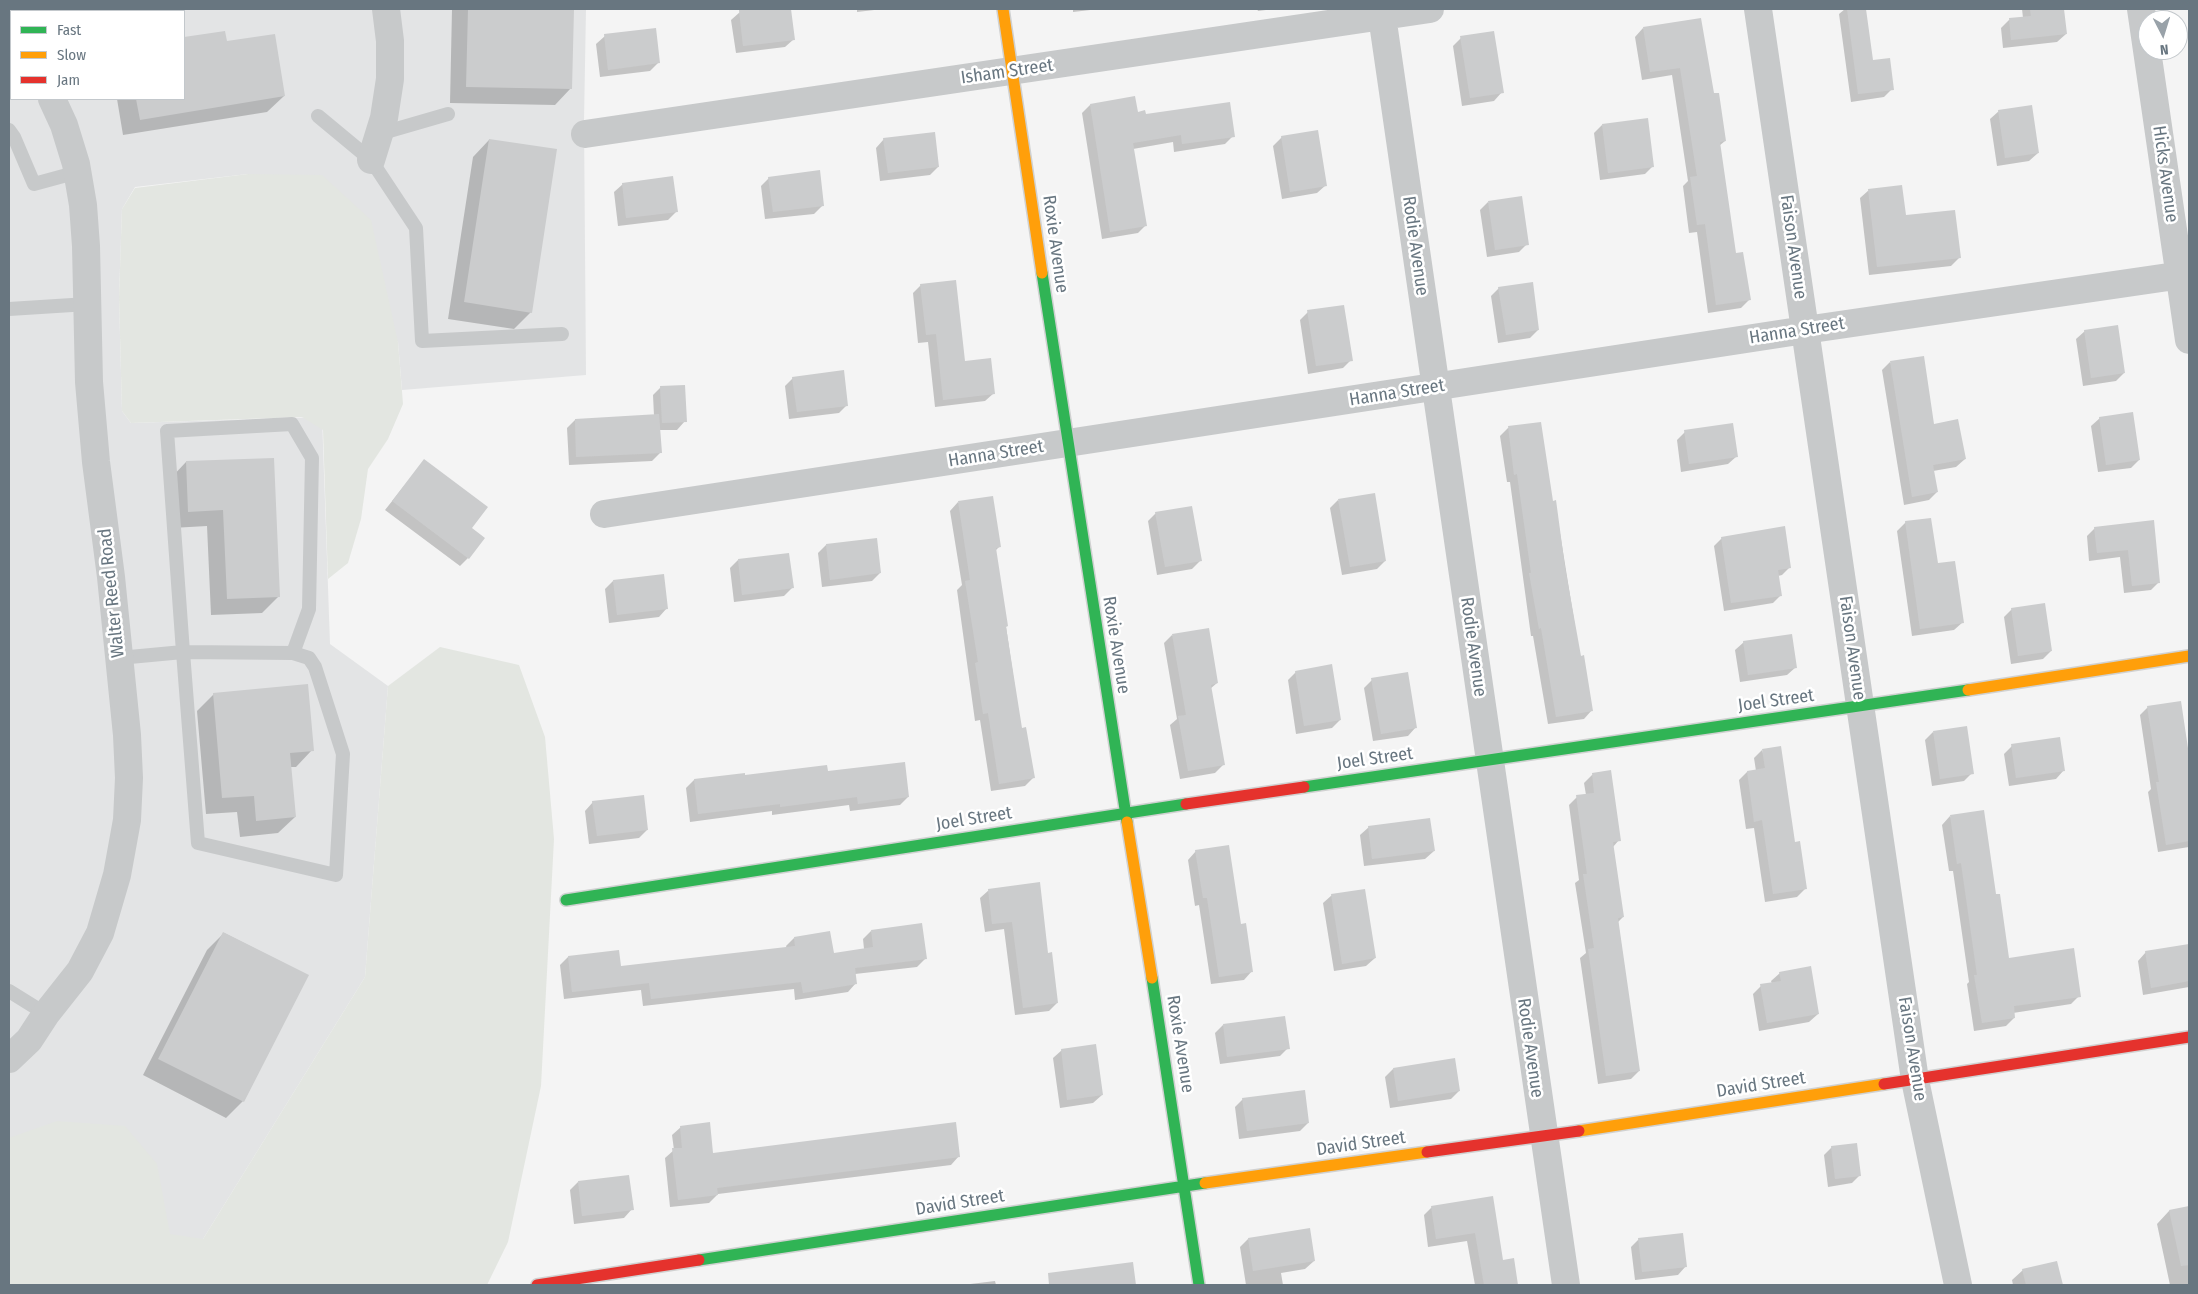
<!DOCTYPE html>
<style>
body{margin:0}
#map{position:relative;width:2198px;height:1294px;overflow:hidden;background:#f4f4f4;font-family:"Fira Sans Condensed",sans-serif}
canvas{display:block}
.frame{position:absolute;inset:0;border:10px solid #687680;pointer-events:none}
.legend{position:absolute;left:10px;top:10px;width:175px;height:90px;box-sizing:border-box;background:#fff;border:1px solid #c3c8cc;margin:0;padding:6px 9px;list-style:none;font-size:15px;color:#687680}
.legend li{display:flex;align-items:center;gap:10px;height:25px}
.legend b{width:25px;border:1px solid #c3c8cc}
.north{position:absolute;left:2138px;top:10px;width:50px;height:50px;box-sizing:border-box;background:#fff;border:1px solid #c3c8cc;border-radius:50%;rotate:175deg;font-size:14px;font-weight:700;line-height:20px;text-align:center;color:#687680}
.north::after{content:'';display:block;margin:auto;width:18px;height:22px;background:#99a2a9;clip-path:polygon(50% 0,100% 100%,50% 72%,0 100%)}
</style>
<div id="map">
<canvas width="2198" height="1294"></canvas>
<div class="frame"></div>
<ul class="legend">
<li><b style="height:6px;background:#30b455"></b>Fast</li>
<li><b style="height:6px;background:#ff9f0a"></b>Slow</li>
<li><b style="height:6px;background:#e5322d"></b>Jam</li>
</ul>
<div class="north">N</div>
</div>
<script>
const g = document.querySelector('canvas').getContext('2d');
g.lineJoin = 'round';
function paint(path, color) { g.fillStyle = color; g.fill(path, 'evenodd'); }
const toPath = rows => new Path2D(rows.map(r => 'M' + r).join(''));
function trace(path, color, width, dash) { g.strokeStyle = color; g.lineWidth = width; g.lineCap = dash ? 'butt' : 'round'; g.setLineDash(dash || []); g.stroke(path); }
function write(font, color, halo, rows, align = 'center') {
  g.font = font + ' "Fira Sans Condensed",sans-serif'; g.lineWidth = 5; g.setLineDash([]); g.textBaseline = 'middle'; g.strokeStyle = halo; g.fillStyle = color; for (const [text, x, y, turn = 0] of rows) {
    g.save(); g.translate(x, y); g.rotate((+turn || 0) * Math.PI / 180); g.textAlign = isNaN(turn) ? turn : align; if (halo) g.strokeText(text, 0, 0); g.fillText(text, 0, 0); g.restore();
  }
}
const built = toPath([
 [9,9,586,9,584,121,586,375,402,390,398,342,248,174,135,187,122,209,119,297,122,411,131,423,322,417,330,644,388,686,365,977,203,1239,9,1285],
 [11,11,184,11,184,99,11,99]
]);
const green = toPath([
 [248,174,322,175,371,220,398,342,403,404,388,439,368,469,361,519,348,563,328,579,323,430,302,417,131,423,122,411,119,297,122,209,135,188],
 [440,647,519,665,545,737,554,839,541,1086,508,1242,487,1285,9,1285,9,1138,57,1121,125,1126,157,1164,170,1234,203,1239,365,977,388,686]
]);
const shadow = toPath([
 [452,9,573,9,571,88,555,105,450,103],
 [762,9,790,9,794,39,785,47,736,53,731,20,740,12],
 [857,9,883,9,857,12],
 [1073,9,1099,9,1073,12],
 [1257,9,1274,9,1258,11],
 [1845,9,1865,9,1872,62,1892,89,1884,97,1851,102,1839,14],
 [2022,9,2063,9,2066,34,2057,42,2003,48,2001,28,2009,20,2023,18],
 [1643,28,1713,95,1725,141,1719,146,1735,255,1749,300,1741,308,1708,313,1697,232,1689,233,1683,186,1688,181,1672,75,1642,80,1635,37],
 [224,32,226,43,284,96,267,112,123,135,117,99,184,99,184,39],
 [605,36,658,63,650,71,600,77,596,44],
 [1461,38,1502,92,1494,101,1462,106,1453,46],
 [1090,105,1144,115,1233,136,1225,144,1174,152,1173,142,1133,149,1146,225,1138,233,1102,239,1082,113],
 [1999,111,2038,153,2029,161,1997,166,1990,119],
 [1602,125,1653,166,1645,174,1600,180,1594,133],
 [1282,137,1326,185,1317,193,1282,199,1273,146],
 [884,139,938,167,930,175,880,181,876,148],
 [489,140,531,312,514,329,448,319,473,157],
 [769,178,823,205,814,214,765,219,761,186],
 [623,184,676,212,668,220,618,226,614,192],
 [1869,190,1904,217,1959,258,1951,266,1869,275,1860,198],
 [1488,202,1527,244,1519,252,1487,257,1480,210],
 [921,285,964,363,994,393,985,401,935,407,928,342,918,343,913,293],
 [1499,288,1538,330,1530,338,1498,343,1491,296],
 [1308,312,1351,360,1343,368,1308,374,1300,320],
 [2085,331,2124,373,2116,381,2083,386,2076,339],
 [1890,362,1933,425,1965,459,1956,467,1933,471,1937,492,1929,500,1904,505,1882,370],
 [793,378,847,405,839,413,789,419,785,386],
 [661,387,685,421,677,430,659,430,660,453,652,461,569,465,567,428,575,420,654,416,653,395],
 [2100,418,2139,460,2131,468,2098,472,2091,426],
 [1540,423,1552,502,1555,502,1580,657,1592,710,1584,719,1548,724,1533,636,1531,636,1510,482,1507,482,1500,436,1508,428],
 [1685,432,1737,456,1728,464,1681,472,1677,440],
 [273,459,278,597,262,613,211,615,207,526,172,528,170,479,186,462],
 [424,461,471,528,468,558,460,566,385,510],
 [1338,500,1385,561,1377,569,1342,575,1330,508],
 [958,502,1000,546,995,551,1021,729,1033,778,1025,786,991,791,980,720,975,721,957,590,962,585,950,511],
 [1156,513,1200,561,1192,569,1157,575,1148,521],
 [1906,522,1937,565,1963,622,1954,630,1912,636,1897,531],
 [2153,522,2159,582,2151,590,2124,593,2120,557,2089,561,2087,536,2095,528],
 [1722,538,1790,567,1782,575,1778,576,1781,595,1773,603,1724,611,1714,546],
 [826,545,880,573,872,581,822,587,818,553],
 [738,560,792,588,784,596,734,602,730,568],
 [613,581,667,608,659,617,609,623,605,589],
 [2012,609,2051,651,2043,659,2011,664,2004,617],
 [1172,635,1217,683,1210,689,1223,765,1215,773,1180,779,1170,725,1177,719,1164,643],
 [1744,642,1796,667,1787,675,1740,682,1735,650],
 [1296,672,1340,720,1332,728,1296,734,1288,680],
 [1372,680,1416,727,1408,736,1373,741,1364,688],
 [214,694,312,750,296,767,290,767,295,817,278,833,240,837,237,812,206,814,197,711],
 [2180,703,2189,764,2189,847,2158,852,2148,792,2151,789,2140,715,2148,707],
 [1933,732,1972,773,1964,781,1932,786,1925,740],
 [2012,746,2064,770,2056,779,2009,786,2004,754],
 [1762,750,1794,843,1805,889,1797,897,1765,902,1754,828,1746,829,1739,780,1747,772,1756,771,1754,758],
 [827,772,908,797,900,805,850,811,849,805,772,815,772,811,690,822,686,788,694,780],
 [1610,772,1619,840,1613,847,1623,917,1618,922,1639,1071,1631,1079,1598,1084,1580,958,1586,953,1575,883,1579,880,1569,805,1577,797,1586,795,1584,783,1592,775],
 [593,802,647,830,639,838,589,844,585,811],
 [1950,816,1995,896,2008,959,2079,996,2071,1004,2013,1013,2014,1018,2006,1026,1974,1031,1967,984,1969,982,1953,871,1949,871,1942,825],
 [1369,827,1434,851,1425,859,1364,866,1360,835],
 [1196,851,1240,926,1252,971,1244,980,1211,984,1199,905,1195,906,1188,860],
 [989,890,1047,954,1057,1003,1049,1011,1015,1015,1004,929,985,932,980,898],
 [1332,895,1375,958,1366,966,1334,971,1323,903],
 [871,931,925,959,917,967,855,974,856,983,848,992,795,1000,794,989,643,1006,641,990,564,999,560,965,568,957,620,967,787,949,786,946,794,938,833,954,864,949,863,939],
 [224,933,307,975,243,1101,226,1118,143,1075,207,950],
 [2189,945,2189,987,2143,995,2138,961,2146,952],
 [1780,973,1818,1014,1809,1022,1759,1031,1753,994,1761,986,1772,984,1771,981],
 [1223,1025,1288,1048,1280,1056,1220,1064,1215,1033],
 [1062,1050,1102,1095,1093,1103,1060,1108,1053,1058],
 [1393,1069,1459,1091,1451,1099,1390,1108,1385,1077],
 [1243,1099,1308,1123,1300,1131,1239,1139,1235,1107],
 [681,1127,712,1154,959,1156,951,1165,718,1194,709,1203,670,1207,665,1158,674,1150,672,1135],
 [1832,1147,1860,1175,1852,1183,1828,1187,1824,1155],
 [578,1182,632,1209,624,1218,574,1224,570,1190],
 [1492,1198,1502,1261,1513,1260,1517,1285,1475,1285,1467,1241,1428,1247,1424,1215,1432,1207],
 [2189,1207,2189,1285,2170,1285,2157,1224,2169,1211],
 [1248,1239,1314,1261,1305,1269,1281,1273,1283,1285,1246,1285,1240,1247],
 [1639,1239,1686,1266,1678,1275,1635,1280,1631,1247],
 [1132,1263,1134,1285,1075,1285,1074,1278],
 [2056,1263,2061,1285,2013,1285,2012,1280,2023,1270],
 [995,1281,996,1285,962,1285]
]);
const building = toPath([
 [468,9,574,9,572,89,466,87],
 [752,9,791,9,795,40,743,46,739,10],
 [1847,9,1866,9,1873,60,1890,58,1894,90,1858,94],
 [2030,9,2064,9,2067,34,2011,40,2009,18,2031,16],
 [1701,18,1714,93,1719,93,1726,141,1720,142,1736,253,1743,252,1751,300,1716,305,1705,224,1697,225,1690,177,1697,176,1680,68,1650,72,1643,27],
 [656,28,660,63,608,70,604,34],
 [225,31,227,41,275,34,285,96,140,120,136,99,184,99,184,37],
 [1494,31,1504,93,1470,98,1460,36],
 [1135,96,1138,112,1145,110,1146,114,1230,102,1235,137,1182,144,1181,135,1133,143,1147,226,1110,232,1090,104],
 [2032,105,2039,153,2005,158,1998,110],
 [1648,118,1654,167,1608,173,1602,124],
 [1318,130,1327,186,1290,192,1281,136],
 [935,132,939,167,888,173,883,138],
 [489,139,557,149,532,313,464,302],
 [820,170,824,206,773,212,768,177],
 [673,176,678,212,626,218,622,183],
 [1902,185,1906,215,1955,210,1961,258,1877,267,1868,189],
 [1522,196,1529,245,1495,250,1488,201],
 [956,280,965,361,991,358,995,394,943,400,936,334,926,335,920,284],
 [1533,282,1539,330,1506,335,1498,287],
 [1344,305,1353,361,1316,366,1307,310],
 [2118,325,2125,373,2091,378,2084,330],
 [1924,356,1934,424,1958,419,1966,459,1933,465,1938,492,1912,497,1890,361],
 [844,370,848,406,797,412,792,377],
 [685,385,687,422,662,423,660,386],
 [2133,412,2140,460,2106,465,2099,417],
 [659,414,662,453,576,457,575,419],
 [1541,422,1553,501,1556,500,1565,567,1581,656,1584,655,1593,711,1556,717,1541,628,1539,629,1529,573,1531,573,1517,474,1514,475,1508,426],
 [1733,423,1738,457,1689,464,1684,430],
 [274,458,280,597,227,599,223,510,188,512,186,461],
 [424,459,488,507,472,528,485,538,469,559,392,501],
 [1375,493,1386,561,1350,567,1338,499],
 [993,496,1001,547,996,548,1008,626,1006,627,1022,728,1026,727,1035,778,999,784,988,713,983,714,975,663,978,662,965,581,970,580,958,501],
 [1192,506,1202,561,1165,567,1155,512],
 [1931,518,1938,563,1955,561,1964,623,1920,629,1905,521],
 [2154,520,2160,583,2132,586,2128,550,2097,553,2094,527],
 [1785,526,1791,568,1778,570,1782,596,1731,603,1721,537],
 [877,538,881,573,830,580,826,544],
 [789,553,794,588,742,595,738,559],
 [664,574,668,609,617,615,613,580],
 [2045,603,2052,651,2018,656,2011,608],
 [1209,628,1218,683,1211,685,1225,765,1188,771,1178,716,1186,715,1172,634],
 [1792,634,1797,668,1748,675,1743,641],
 [1332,664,1341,720,1304,726,1295,671],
 [1408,672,1417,728,1381,734,1371,678],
 [308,684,314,751,290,753,296,817,256,821,254,796,222,798,213,693],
 [2181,701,2189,755,2189,841,2166,845,2156,782,2159,782,2147,706],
 [1967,726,1974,774,1940,779,1933,731],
 [2060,737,2065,771,2016,778,2011,744],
 [1781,746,1795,842,1800,841,1807,889,1773,894,1762,820,1754,822,1747,771,1765,768,1762,749],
 [905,762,909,797,858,804,857,797,780,807,780,804,698,814,694,779,745,773,745,775,827,765,828,771],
 [1611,770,1621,841,1613,842,1624,917,1618,918,1640,1071,1606,1076,1588,949,1594,948,1583,874,1587,874,1576,795,1594,793,1592,773],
 [644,795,648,830,597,836,592,801],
 [1984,810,1996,894,2000,894,2009,958,2074,948,2081,997,2014,1006,2015,1018,1982,1023,1974,975,1977,975,1961,863,1957,864,1950,815],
 [1430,818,1435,851,1372,859,1368,826],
 [1229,845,1241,924,1246,923,1253,972,1219,977,1207,898,1203,898,1195,850],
 [1040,882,1048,953,1052,952,1058,1003,1023,1008,1012,922,992,924,988,889],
 [1365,889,1376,958,1342,964,1331,894],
 [922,923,927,959,855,968,857,984,803,993,801,982,651,999,649,983,572,992,568,956,619,950,621,966,795,946,794,937,830,931,834,953,873,947,871,930],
 [223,932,309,975,244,1102,158,1059],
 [2189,944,2189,981,2151,988,2145,951],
 [1811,966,1819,1014,1767,1023,1760,984,1781,981,1779,972],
 [1285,1016,1290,1049,1227,1057,1223,1024],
 [1096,1044,1103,1095,1067,1100,1061,1049],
 [1455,1058,1460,1091,1398,1101,1393,1068],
 [1305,1090,1309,1123,1247,1131,1242,1098],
 [710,1122,713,1153,956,1122,960,1157,717,1188,718,1195,678,1200,672,1148,682,1148,680,1126],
 [1857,1143,1861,1176,1835,1179,1831,1146],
 [629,1175,634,1210,582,1216,578,1181],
 [1493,1196,1503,1260,1514,1258,1518,1285,1484,1285,1475,1233,1436,1239,1431,1206],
 [2189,1206,2189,1265,2181,1266,2169,1210],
 [1310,1228,1315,1261,1253,1271,1248,1238],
 [1683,1233,1687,1267,1642,1272,1638,1238],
 [2057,1261,2063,1285,2026,1285,2022,1269],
 [1133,1262,1136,1285,1049,1285,1048,1273]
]);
const lane = toPath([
 [318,116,371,160,416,228,422,341,562,334],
 [9,130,14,137,34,184,78,172],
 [379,134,448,114],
 [9,309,88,304],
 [119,658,183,652,293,653,309,658,315,667,343,754,336,875,198,843,183,652,167,431,292,424,312,458,309,609,293,653],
 [9,991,46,1014]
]);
const street = toPath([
 [1381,9,1566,1285],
 [1758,9,1915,1080,1958,1285],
 [2141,9,2189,340],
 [9,14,11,22],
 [585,134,1430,9],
 [371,160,384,118,390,79,390,41,386,9],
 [604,514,1805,330,2189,274],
 [9,1059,29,1040,46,1014,80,971,100,933,117,875,127,820,129,778,127,735,111,577,96,462,89,382,86,246,83,205,76,164,64,125,52,99]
]);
const fast = toPath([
 [1042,273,1127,822],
 [1304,787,1968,690],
 [566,900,1186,804],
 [1152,978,1199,1285],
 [699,1260,1205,1183]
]);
const slow = toPath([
 [1003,9,1042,273],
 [1968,690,2189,656],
 [1127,822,1152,978],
 [1579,1131,1884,1084],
 [1205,1183,1427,1152]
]);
const jam = toPath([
 [1186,804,1304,787],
 [1884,1084,2189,1037],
 [1427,1152,1579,1131],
 [537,1285,699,1260]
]);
const streetNames = [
 ["Isham Street",1007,72,-8],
 ["Hicks Avenue",2165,174,82],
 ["Roxie Avenue",1055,244,82],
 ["Rodie Avenue",1415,246,82],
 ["Faison Avenue",1793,247,82],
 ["Hanna Street",1797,331,-9],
 ["Hanna Street",1397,393,-9],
 ["Hanna Street",996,454,-9],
 ["Walter Reed Road",112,593,-96],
 ["Roxie Avenue",1116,645,81],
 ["Rodie Avenue",1473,647,82],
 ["Faison Avenue",1852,648,82],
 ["Joel Street",1776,701,-8],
 ["Joel Street",1375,759,-8],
 ["Joel Street",974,819,-9],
 ["Roxie Avenue",1180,1044,81],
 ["Rodie Avenue",1530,1048,82],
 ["Faison Avenue",1912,1049,81],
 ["David Street",1761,1085,-9],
 ["David Street",1361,1144,-8],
 ["David Street",960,1203,-9]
];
paint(built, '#e3e4e5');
paint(green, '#e3e6e1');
paint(shadow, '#0003');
paint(building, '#cbcccd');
trace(fast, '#d0d1d1', 14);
trace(slow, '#d0d1d1', 14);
trace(jam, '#d0d1d1', 14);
trace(lane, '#c7c9ca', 14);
trace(street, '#c7c9ca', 28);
trace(fast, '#30b455', 11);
trace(slow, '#ff9f0a', 11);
trace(jam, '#e5322d', 11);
write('18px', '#687680', '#fff', streetNames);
</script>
